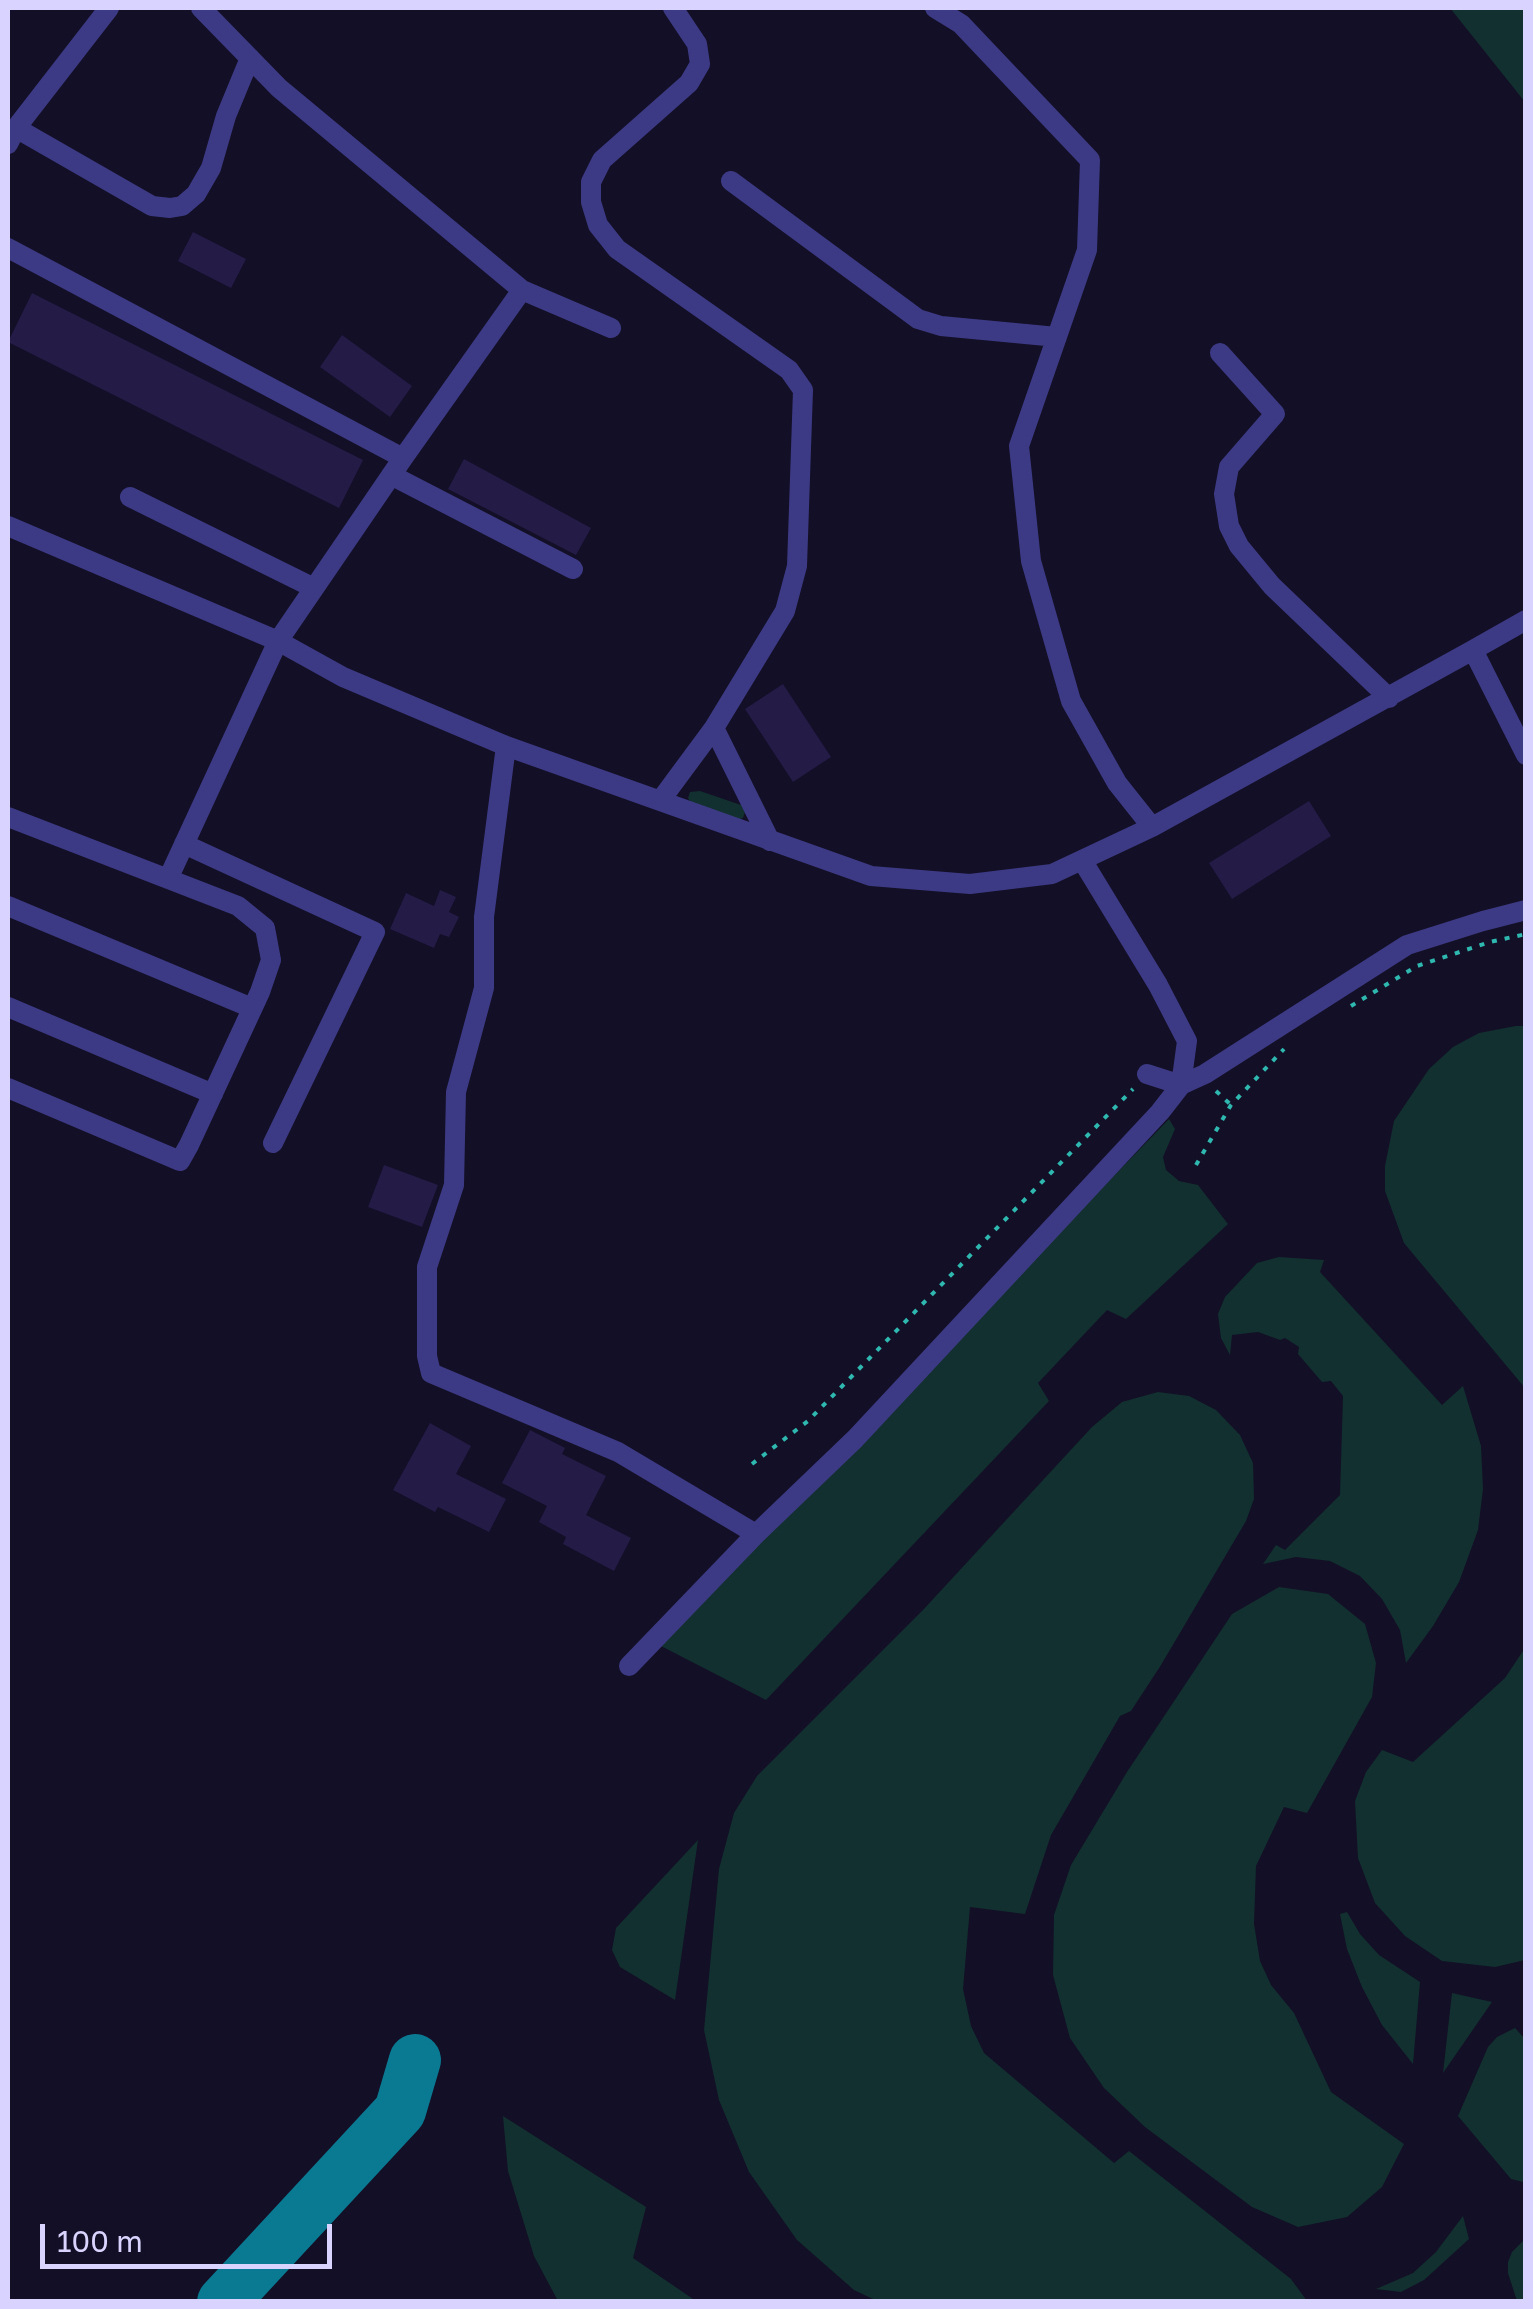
<!DOCTYPE html>
<style>
body{margin:0}
#map{position:relative;width:1533px;height:2309px;overflow:hidden;background:#130f26;font-family:"Golos Text",sans-serif}
canvas{display:block}
.frame{position:absolute;inset:0;border:10px solid #d9d4ff;pointer-events:none}
.scale{position:absolute;left:40px;top:2224px;width:292px;height:45px;box-sizing:border-box;border:5px solid #d9d4ff;border-top:0;padding-left:12px;font-size:30px;line-height:35px;white-space:nowrap;color:#d9d4ff;-webkit-text-stroke:8px #130f26;paint-order:stroke}
</style>
<div id="map">
<canvas width="1533" height="2309"></canvas>
<div class="frame"></div>
<div class="scale">100 m</div>
</div>
<script>
const g = document.querySelector('canvas').getContext('2d');
g.lineJoin = 'round';
function paint(path, color) { g.fillStyle = color; g.fill(path, 'evenodd'); }
const toPath = rows => new Path2D(rows.map(r => 'M' + r).join(''));
function trace(path, color, width, dash) { g.strokeStyle = color; g.lineWidth = width; g.lineCap = dash ? 'butt' : 'round'; g.setLineDash(dash || []); g.stroke(path); }
const green = toPath([
 [1450,8,1525,8,1525,102],
 [700,791,741,805,745,812,743,818,737,820,692,805,688,798,690,792],
 [1516,1026,1525,1026,1525,1388,1404,1243,1385,1191,1385,1166,1394,1121,1429,1069,1453,1047,1479,1033],
 [1169,1119,1175,1129,1163,1157,1166,1170,1179,1181,1198,1185,1228,1224,1126,1319,1107,1310,1038,1383,1049,1401,766,1700,659,1645],
 [1279,1257,1324,1260,1320,1272,1442,1405,1463,1386,1481,1446,1483,1489,1478,1530,1459,1582,1433,1626,1406,1663,1400,1630,1382,1599,1360,1576,1330,1561,1296,1557,1263,1564,1276,1545,1285,1550,1340,1495,1343,1396,1331,1381,1322,1382,1298,1354,1299,1347,1285,1338,1280,1340,1258,1332,1232,1335,1230,1355,1221,1338,1218,1314,1225,1297,1257,1263],
 [1158,1392,1189,1396,1216,1410,1240,1435,1253,1463,1254,1499,1246,1521,1161,1665,1131,1711,1120,1716,1051,1835,1025,1914,970,1907,963,1989,971,2026,984,2053,1114,2163,1129,2151,1291,2279,1307,2301,877,2301,854,2290,797,2240,749,2172,719,2100,704,2030,719,1869,734,1813,757,1776,923,1610,1092,1427,1122,1402],
 [1279,1587,1328,1594,1365,1624,1376,1663,1372,1697,1307,1813,1284,1807,1256,1866,1254,1924,1260,1961,1271,1985,1294,2013,1331,2092,1404,2144,1382,2187,1347,2217,1298,2227,1252,2207,1145,2127,1104,2088,1070,2038,1053,1975,1054,1915,1071,1865,1127,1772,1232,1614],
 [1525,1648,1525,1960,1495,1967,1442,1961,1405,1936,1375,1903,1358,1858,1355,1801,1366,1772,1382,1750,1413,1762,1505,1678],
 [698,1840,675,2000,620,1967,612,1950,616,1928],
 [1347,1912,1360,1934,1379,1955,1420,1982,1413,2064,1382,2025,1362,1987,1347,1949,1340,1914],
 [1452,1993,1492,2002,1443,2073],
 [1515,2028,1525,2039,1526,2175,1523,2182,1511,2179,1458,2116,1488,2047,1497,2037],
 [503,2116,646,2207,633,2258,696,2301,558,2301,534,2256,508,2171],
 [1463,2216,1469,2239,1424,2280,1401,2292,1376,2289,1413,2273,1436,2252],
 [1525,2239,1525,2301,1519,2301,1516,2298,1508,2273,1508,2262,1512,2252]
]);
const taxiway = toPath([
 [223,2302,400,2111,415,2060]
]);
const building = toPath([
 [193,232,246,259,231,288,178,261],
 [32,293,363,460,339,508,8,342],
 [342,335,412,386,390,417,320,367],
 [464,459,591,528,576,555,448,489],
 [783,684,831,757,793,782,745,709],
 [1309,801,1331,836,1232,899,1209,863],
 [440,890,456,897,449,912,459,917,449,937,440,934,434,948,390,929,406,893,434,906],
 [384,1165,438,1185,422,1227,368,1207],
 [430,1423,471,1446,456,1474,506,1499,489,1532,438,1507,435,1512,393,1490],
 [530,1430,565,1448,562,1454,606,1476,586,1515,631,1538,614,1571,563,1544,566,1537,539,1522,547,1506,502,1483]
]);
const path = toPath([
 [1351,1006,1417,966,1490,942,1526,934],
 [1216,1091,1231,1105],
 [1196,1165,1231,1105,1284,1049],
 [752,1464,808,1421,1133,1089]
]);
const minor = toPath([
 [201,8,279,88,522,290,611,328],
 [935,8,961,24,1090,160,1087,250,1019,446,1031,561,1071,701,1117,783,1152,827,1473,650,1526,755],
 [16,128,152,206,170,208,182,206,196,194,211,168,226,116,250,58],
 [8,144,16,128,109,8],
 [731,181,918,319,941,326,1057,337],
 [8,248,403,458],
 [1220,353,1275,414,1229,467,1224,494,1229,526,1239,546,1272,586,1389,698],
 [391,475,573,569],
 [130,497,314,588],
 [8,526,278,641,343,677,506,746,871,876,970,884,1052,874,1152,827],
 [1473,650,1526,620],
 [714,728,770,841],
 [506,746,484,917,484,988,456,1092,454,1185,427,1267,427,1356,431,1373,618,1452,756,1534],
 [660,801,714,728,785,611,797,566,803,390,789,370,617,249,598,225,591,202,591,182,602,160,689,83,700,64,697,44,673,8],
 [8,817,238,906,265,928,271,960,260,992,189,1145,180,1161,8,1088],
 [184,844,375,932,273,1143],
 [1082,860,1158,985,1187,1041,1181,1085,1147,1074],
 [168,879,278,641,403,458,522,290],
 [8,906,252,1008],
 [8,1007,213,1094],
 [629,1666,756,1534,855,1439,1160,1112,1181,1085,1205,1074,1407,945,1483,921,1526,910]
]);
paint(green, '#12302f');
trace(taxiway, '#0a7a92', 52);
paint(building, '#241b47');
trace(path, '#2fb8b0', 4, [5, 8]);
trace(minor, '#3d3a85', 20);
</script>
